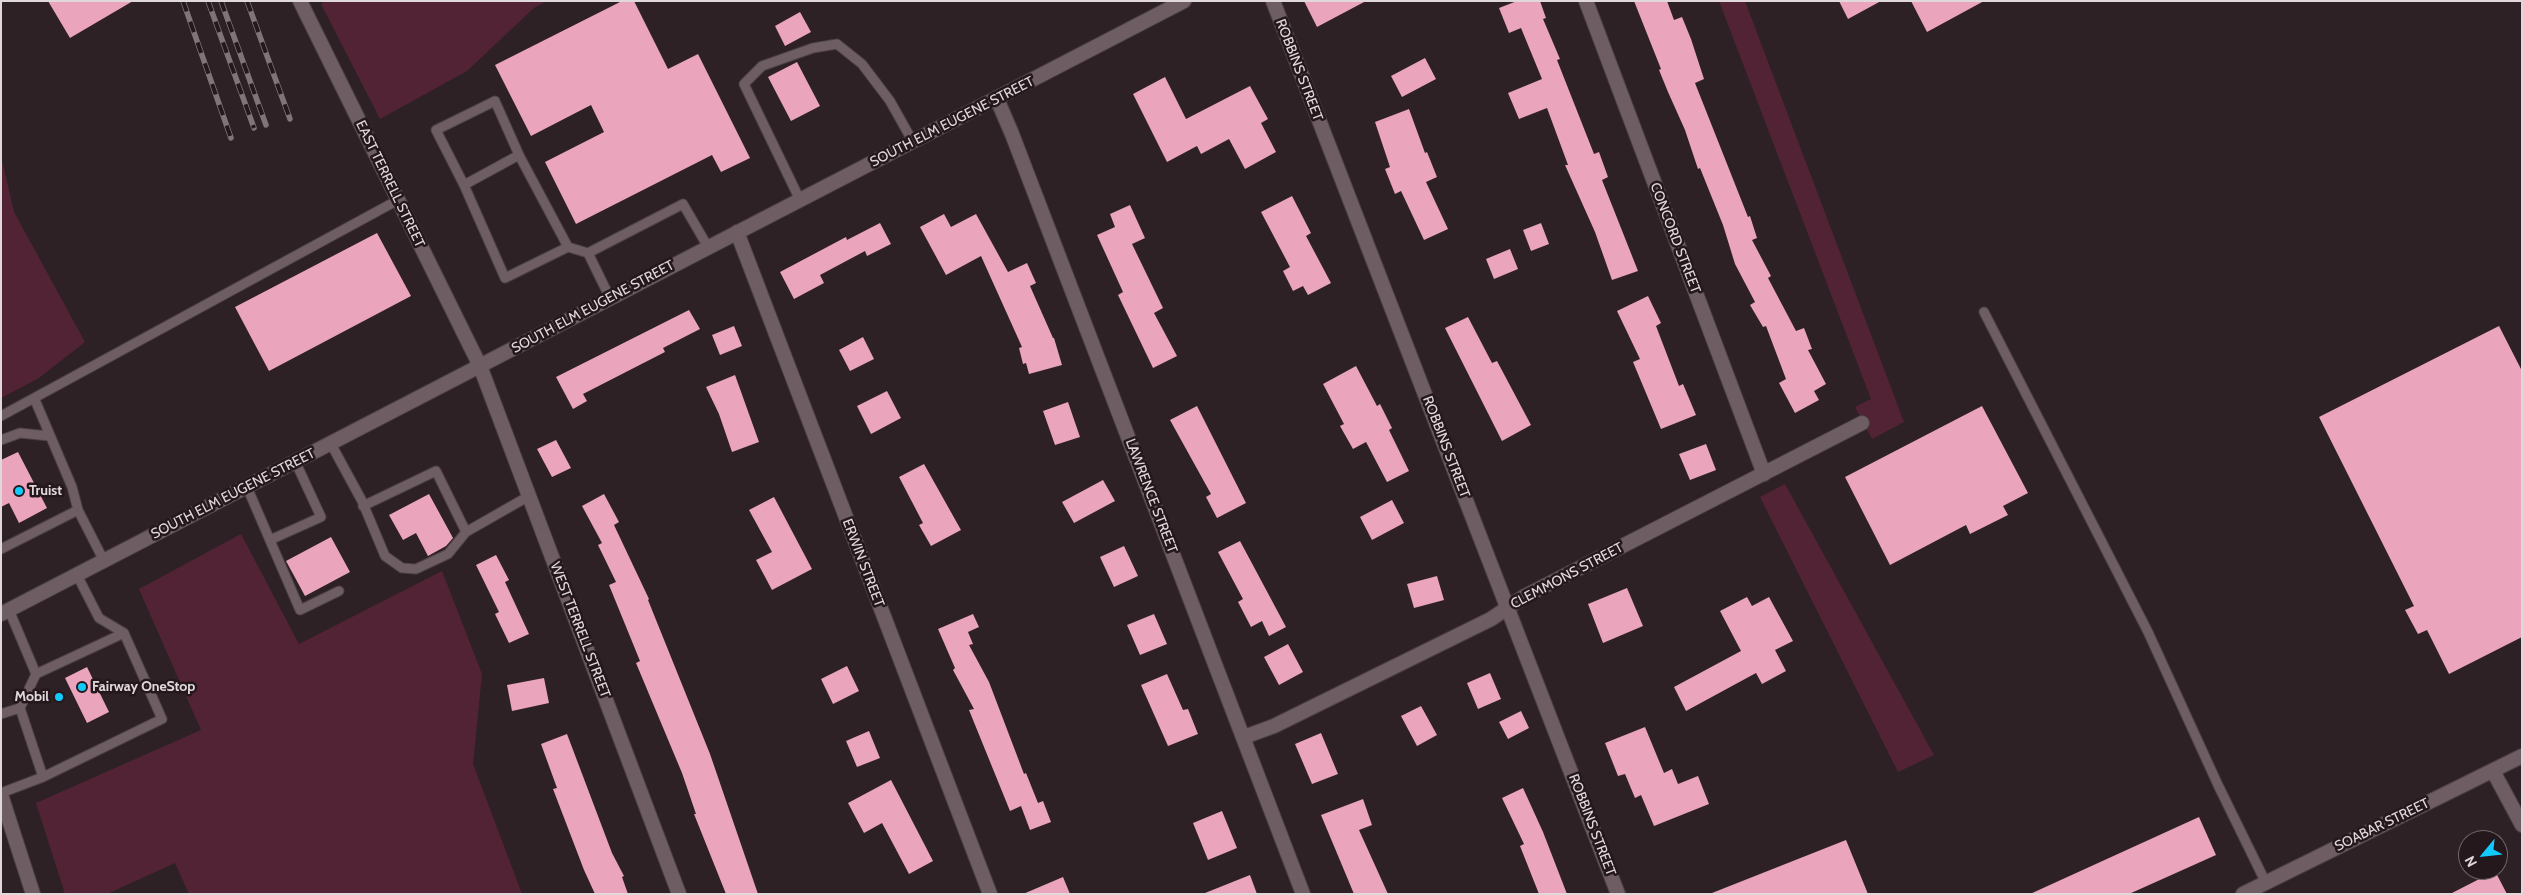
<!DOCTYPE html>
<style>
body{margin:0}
#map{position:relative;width:2523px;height:895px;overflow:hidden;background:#2e2125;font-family:Cabin,sans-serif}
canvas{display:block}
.frame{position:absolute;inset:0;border:2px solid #e1d8db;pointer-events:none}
.north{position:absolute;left:2458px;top:830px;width:50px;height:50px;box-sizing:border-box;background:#24181c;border:1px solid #706568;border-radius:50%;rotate:242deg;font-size:14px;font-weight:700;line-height:20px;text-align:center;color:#e1d8db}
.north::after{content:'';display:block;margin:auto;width:18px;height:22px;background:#12cafb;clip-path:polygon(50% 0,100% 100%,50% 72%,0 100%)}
</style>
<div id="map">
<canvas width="2523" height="895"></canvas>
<div class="frame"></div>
<div class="north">N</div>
</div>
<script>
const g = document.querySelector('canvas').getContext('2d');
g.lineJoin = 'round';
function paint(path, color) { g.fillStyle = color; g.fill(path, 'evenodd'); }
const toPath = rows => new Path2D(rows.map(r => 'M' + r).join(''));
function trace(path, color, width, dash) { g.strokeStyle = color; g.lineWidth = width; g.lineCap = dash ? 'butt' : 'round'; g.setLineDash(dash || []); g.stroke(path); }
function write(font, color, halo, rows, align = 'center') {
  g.font = font + ' Cabin,sans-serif'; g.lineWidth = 5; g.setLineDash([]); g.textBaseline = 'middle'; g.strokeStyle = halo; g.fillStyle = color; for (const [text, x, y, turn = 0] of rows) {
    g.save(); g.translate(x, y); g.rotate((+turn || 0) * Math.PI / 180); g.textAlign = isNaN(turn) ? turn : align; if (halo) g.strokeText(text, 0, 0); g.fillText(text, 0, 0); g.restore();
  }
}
const green = toPath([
 [326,1,547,1,534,8,467,71,380,119,321,4],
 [1719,1,1745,1,1904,422,1872,439,1855,407,1871,399],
 [1,156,14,212,85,342,39,378,1,398],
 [1785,484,1934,755,1898,772,1760,497],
 [241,534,299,644,442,571,482,674,473,764,522,894,189,894,175,863,107,894,65,894,36,803,201,730,139,589]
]);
const building = toPath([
 [48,1,133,1,70,38],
 [622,1,634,1,668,69,698,54,750,158,721,172,712,155,576,224,545,162,604,132,591,105,531,136,495,65],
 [1304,1,1366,1,1317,27],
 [1517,1,1540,1,1546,18,1543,19,1560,59,1557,60,1594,154,1599,152,1608,177,1602,180,1638,271,1612,280,1595,232,1565,165,1568,165,1547,108,1519,119,1508,93,1542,79,1521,28,1509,33,1499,8],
 [1634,1,1667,1,1674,20,1682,17,1691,39,1704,79,1695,83,1748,217,1750,216,1757,238,1752,240,1771,276,1768,278,1796,331,1804,328,1812,349,1808,350,1826,384,1814,391,1819,400,1795,413,1779,383,1786,379,1766,326,1763,327,1750,305,1755,302,1735,264,1723,225,1700,168,1698,169,1685,130,1668,92,1659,70,1661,69],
 [1839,1,1881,1,1848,19],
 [1911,1,1984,1,1927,32],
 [800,12,811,32,785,46,775,26],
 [1425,58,1436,79,1402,97,1391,76],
 [797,62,820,106,791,121,768,77],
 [1165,77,1186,119,1250,86,1268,119,1261,123,1276,152,1245,169,1229,139,1201,154,1197,146,1167,162,1133,94],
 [1409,109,1425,153,1427,152,1437,177,1426,182,1448,229,1424,240,1401,191,1395,194,1385,169,1390,167,1375,122],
 [1292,196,1311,233,1306,236,1331,283,1308,295,1303,286,1293,291,1283,271,1290,267,1261,212],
 [1130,205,1145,238,1132,244,1163,308,1154,313,1177,356,1153,368,1118,295,1123,292,1097,235,1115,227,1110,214],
 [944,214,951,227,976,214,1008,272,1027,263,1036,283,1030,286,1053,338,1054,338,1062,365,1029,374,1026,363,1023,364,1019,348,1022,347,981,256,946,275,920,227],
 [880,223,891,244,867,256,865,251,820,275,824,283,794,299,780,272,846,237,847,240],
 [1541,223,1549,244,1531,251,1523,230],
 [377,233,411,296,269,371,235,307],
 [1510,249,1518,269,1494,279,1486,259],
 [1648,296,1661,323,1656,326,1679,386,1683,384,1696,415,1661,429,1633,362,1640,359,1617,311],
 [689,310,700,329,663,348,665,352,583,394,587,401,573,409,556,377],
 [1468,317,1492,363,1497,361,1531,425,1502,441,1445,328],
 [734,326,742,346,720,355,712,335],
 [2499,326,2522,371,2522,637,2449,674,2427,630,2418,634,2405,610,2414,606,2319,417],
 [863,337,874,359,850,371,839,350],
 [1356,366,1377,406,1380,404,1392,428,1389,430,1409,471,1387,482,1366,442,1353,449,1340,426,1344,424,1323,384],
 [735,375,759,442,732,452,719,414,706,387],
 [887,391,901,418,871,434,857,406],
 [1068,402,1080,437,1055,445,1043,411],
 [1197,406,1246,503,1217,518,1206,497,1211,494,1170,420],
 [1982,406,2028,493,2003,506,2008,515,1970,534,1966,525,1890,565,1845,477],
 [556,440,571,468,552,477,537,449],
 [1706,444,1716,470,1690,480,1679,454],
 [18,452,47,508,19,523,9,503,1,507,1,460],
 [924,464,961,530,931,546,919,525,923,523,899,477],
 [1103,480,1115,501,1074,523,1062,502],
 [429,494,453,538,446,546,428,556,416,533,403,540,389,515],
 [604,494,619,522,614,525,649,599,648,600,710,754,758,894,726,894,694,814,696,814,682,773,636,663,640,661,609,585,616,582,598,545,602,543,582,506],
 [774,497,812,569,772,590,756,560,772,552,749,510],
 [1392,500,1404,523,1372,540,1360,517],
 [331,537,350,572,305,596,286,561],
 [1240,541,1286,627,1269,636,1262,621,1251,627,1238,602,1243,599,1218,552],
 [1124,546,1138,576,1114,587,1100,557],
 [496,555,509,580,505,582,529,634,509,643,495,614,499,612,476,565],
 [1437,576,1444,600,1414,608,1407,584],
 [1627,588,1643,626,1603,643,1588,604],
 [1747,597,1752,606,1769,597,1793,641,1775,650,1786,671,1762,684,1756,673,1686,711,1674,687,1741,651,1720,611],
 [973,614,979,627,968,632,973,644,969,645,989,682,1024,774,1026,773,1038,803,1043,801,1051,822,1030,830,1021,806,1010,811,969,710,974,709,953,670,955,668,938,629],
 [1154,614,1167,644,1140,655,1127,625],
 [1288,644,1303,672,1279,685,1264,657],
 [847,666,859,691,833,704,821,679],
 [87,667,109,712,87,723,65,678],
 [1490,673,1501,699,1478,709,1467,683],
 [1167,674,1183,710,1188,709,1198,734,1168,746,1141,685],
 [544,678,549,703,512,711,507,685],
 [1421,706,1437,735,1417,746,1401,716],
 [1521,711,1529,728,1508,739,1499,722],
 [1645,727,1664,773,1672,769,1678,784,1698,776,1709,804,1654,826,1641,795,1635,798,1625,774,1618,776,1605,743],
 [869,731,880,758,857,767,846,741],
 [1321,733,1338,774,1312,784,1295,744],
 [567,734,612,853,624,876,622,877,628,894,595,894,584,870,553,789,557,788,541,744],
 [891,780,933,861,909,874,882,823,864,833,848,803],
 [1523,788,1543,832,1567,894,1539,894,1520,846,1524,844,1502,798],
 [1363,799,1372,825,1359,830,1388,894,1354,894,1321,815],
 [1222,811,1237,848,1208,860,1193,823],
 [2199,817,2216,855,2129,894,2030,894],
 [1846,840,1868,894,1712,894,1712,893],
 [2495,871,2507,894,2450,894],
 [1250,875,1257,894,1205,894,1205,893],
 [1063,877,1070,894,1023,894]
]);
const service = toPath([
 [464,185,436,130,495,101,519,155],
 [800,200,744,84,762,66,813,48,837,44,862,64,890,101,913,142],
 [568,247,505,278,464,185,519,155,568,247,588,253,683,204,708,247],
 [588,253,610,298],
 [1984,312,2148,632,2218,785,2266,883],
 [35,400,72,487,78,510,104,561],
 [1,416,398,200],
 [1,440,20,433,49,436],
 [331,444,362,501,385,556,402,568,416,569,448,554,466,532,529,496],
 [247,487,300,610,339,591],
 [363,506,436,471,466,532],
 [270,540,321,517,296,463],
 [1,549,78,510],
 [9,610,36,674,124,633],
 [20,708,36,674],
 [1,714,20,708,43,777,1,793],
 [43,777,162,719,124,633,99,618,77,575]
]);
const minor = toPath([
 [300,1,480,366,679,894],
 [1273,1,1618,894],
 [1586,1,1764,474],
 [997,99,1012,134,1303,894],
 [737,232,990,894],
 [1244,737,1274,726,1491,619,1525,596,1862,423],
 [2493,771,2522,825],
 [2243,894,2522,756]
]);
const secondary = toPath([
 [1,614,1184,1],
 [1,795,33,894]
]);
const rail = toPath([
 [183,1,231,138],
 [208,1,254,128],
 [221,1,266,125],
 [247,1,290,119]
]);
const markers = [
 [19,491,5,"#12cafb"],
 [82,687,5,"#12cafb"],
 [59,697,5,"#12cafb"]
];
const streetNames = [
 ["ROBBINS STREET",1299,70,69],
 ["SOUTH ELM EUGENE STREET",952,122,-27],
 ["EAST TERRELL STREET",390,184,64],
 ["CONCORD STREET",1675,238,69],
 ["SOUTH ELM EUGENE STREET",593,307,-28],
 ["ROBBINS STREET",1446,447,69],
 ["SOUTH ELM EUGENE STREET",233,494,-27],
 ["LAWRENCE STREET",1151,496,69],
 ["ERWIN STREET",863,563,69],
 ["CLEMMONS STREET",1567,576,-28],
 ["WEST TERRELL STREET",580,630,69],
 ["ROBBINS STREET",1592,825,69],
 ["SOABAR STREET",2382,825,-26]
];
const poiNames = [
 ["Truist",29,491],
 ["Fairway OneStop",92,687],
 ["Mobil",49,697,"right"]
];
paint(green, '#522335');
paint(building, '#eaa4bc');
trace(service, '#4b4043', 11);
trace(minor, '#4b4043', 16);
trace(secondary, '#4b4043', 16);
trace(service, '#6e5e63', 9);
trace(minor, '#6e5e63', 14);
trace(secondary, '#6e5e63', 14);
trace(rail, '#7f7477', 5.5);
trace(rail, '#24181c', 4, [11]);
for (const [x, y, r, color] of markers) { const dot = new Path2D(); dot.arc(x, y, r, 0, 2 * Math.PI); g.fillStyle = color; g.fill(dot); trace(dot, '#24181c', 2); }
write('14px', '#e1d8db', '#24181c', streetNames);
write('bold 14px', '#e1d8db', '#24181c', poiNames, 'left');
</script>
